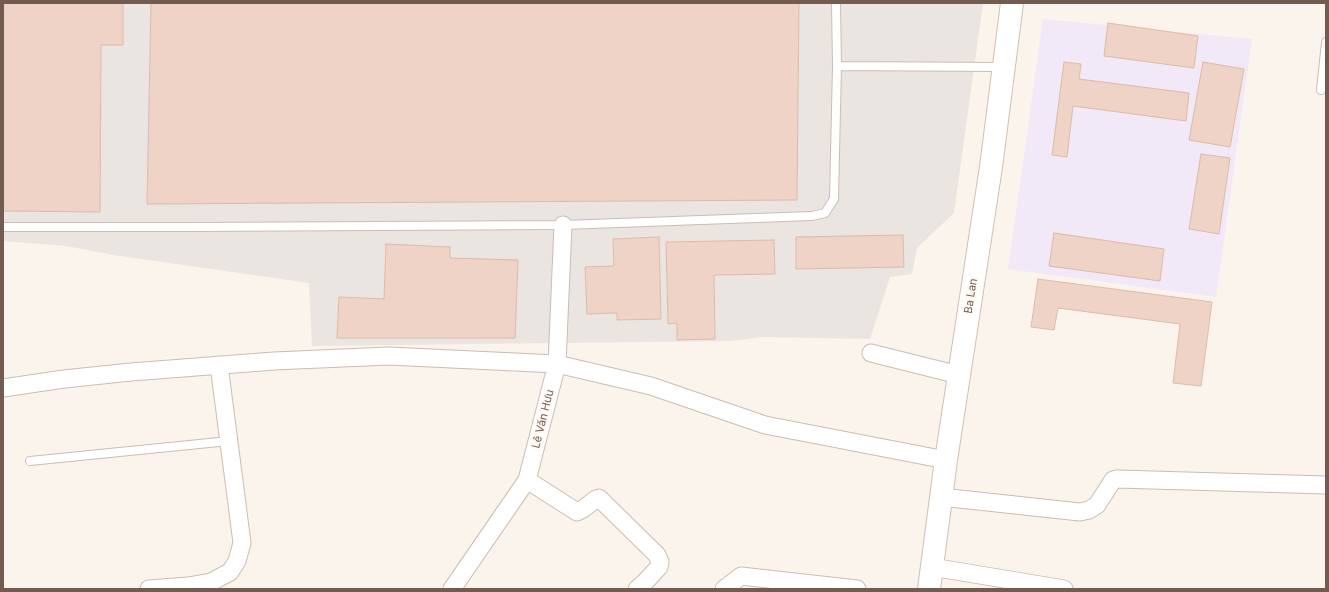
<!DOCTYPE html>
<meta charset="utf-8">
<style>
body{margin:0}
#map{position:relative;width:1329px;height:592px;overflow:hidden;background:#fbf4ec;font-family:Inter,sans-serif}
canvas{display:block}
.frame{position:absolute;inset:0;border:4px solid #745b50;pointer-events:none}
</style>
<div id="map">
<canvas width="1329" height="592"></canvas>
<div class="frame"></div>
</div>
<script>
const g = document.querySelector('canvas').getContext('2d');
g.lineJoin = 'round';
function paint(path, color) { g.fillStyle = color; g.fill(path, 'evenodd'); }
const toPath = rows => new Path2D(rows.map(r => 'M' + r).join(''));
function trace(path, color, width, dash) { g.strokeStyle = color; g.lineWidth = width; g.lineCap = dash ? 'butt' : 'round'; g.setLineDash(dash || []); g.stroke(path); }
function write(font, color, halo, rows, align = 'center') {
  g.font = font + ' Inter,sans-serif'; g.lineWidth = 4; g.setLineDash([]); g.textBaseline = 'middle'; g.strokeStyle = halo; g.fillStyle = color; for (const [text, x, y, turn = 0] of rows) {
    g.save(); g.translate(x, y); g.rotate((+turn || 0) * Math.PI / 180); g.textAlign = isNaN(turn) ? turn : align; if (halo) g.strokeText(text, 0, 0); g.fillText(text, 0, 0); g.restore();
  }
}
const industrial = toPath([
 [3,3,983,3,954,213,917,248,912,274,890,277,870,339,763,337,731,341,312,346,309,283,113,255,66,246,3,241]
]);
const education = toPath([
 [1043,19,1252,39,1216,297,1008,269]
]);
const building = toPath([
 [3,3,123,3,123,45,101,45,100,212,3,211,3,3],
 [151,3,799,3,797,200,147,204,151,3],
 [1108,23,1198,36,1194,68,1104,56,1108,23],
 [1064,62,1081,64,1079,79,1189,93,1186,121,1073,106,1067,157,1052,155,1064,62],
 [1203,62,1244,69,1230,147,1189,140,1203,62],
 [1201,154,1230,158,1219,234,1189,229,1201,154],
 [1054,233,1164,249,1160,281,1049,266,1054,233],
 [903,235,904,267,796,269,796,237,903,235],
 [659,237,661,319,617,320,617,313,587,314,585,267,614,266,613,239,659,237],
 [774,240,775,274,714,275,715,339,677,340,677,323,668,324,666,242,774,240],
 [386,244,450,247,450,258,518,260,515,338,337,338,339,297,384,299,386,244],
 [1038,279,1212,302,1201,386,1173,383,1180,324,1058,308,1054,330,1031,327,1038,279]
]);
const lane = toPath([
 [837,66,1002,67],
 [1321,90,1326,42],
 [3,227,192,227,563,225,812,216,825,213,834,199,837,66,836,3],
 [30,461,229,441]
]);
const street = toPath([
 [871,353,959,375],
 [3,388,64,379,131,372,274,361,389,356,557,364,651,386,765,425,946,460],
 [527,480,577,512,583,509,596,499,599,498,657,555,660,562,659,567,646,581,637,589],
 [941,497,1080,512,1089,510,1097,505,1113,480,1117,479,1326,485],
 [932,567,1064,589],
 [149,589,188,586,211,582,230,572,237,561,242,543,219,365],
 [452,589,527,480,557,364,563,225],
 [724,589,741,576,857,589]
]);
const secondary = toPath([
 [929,589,946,460,991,167,1012,3]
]);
const streetNames = [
 ["Ba Lan",971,296,-81],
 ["Lê Văn Hưu",543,419,-76]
];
paint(industrial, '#ebe5e1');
paint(education, '#f1e8f8');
paint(building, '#eed3c6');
trace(building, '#dfbaa7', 1);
trace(lane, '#cdbcb2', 10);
trace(street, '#cdbcb2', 19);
trace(secondary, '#d1beb2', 24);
trace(lane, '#fff', 8);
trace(street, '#fff', 17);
trace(secondary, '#fff', 22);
write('11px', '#745b50', '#fef8f2', streetNames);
</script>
